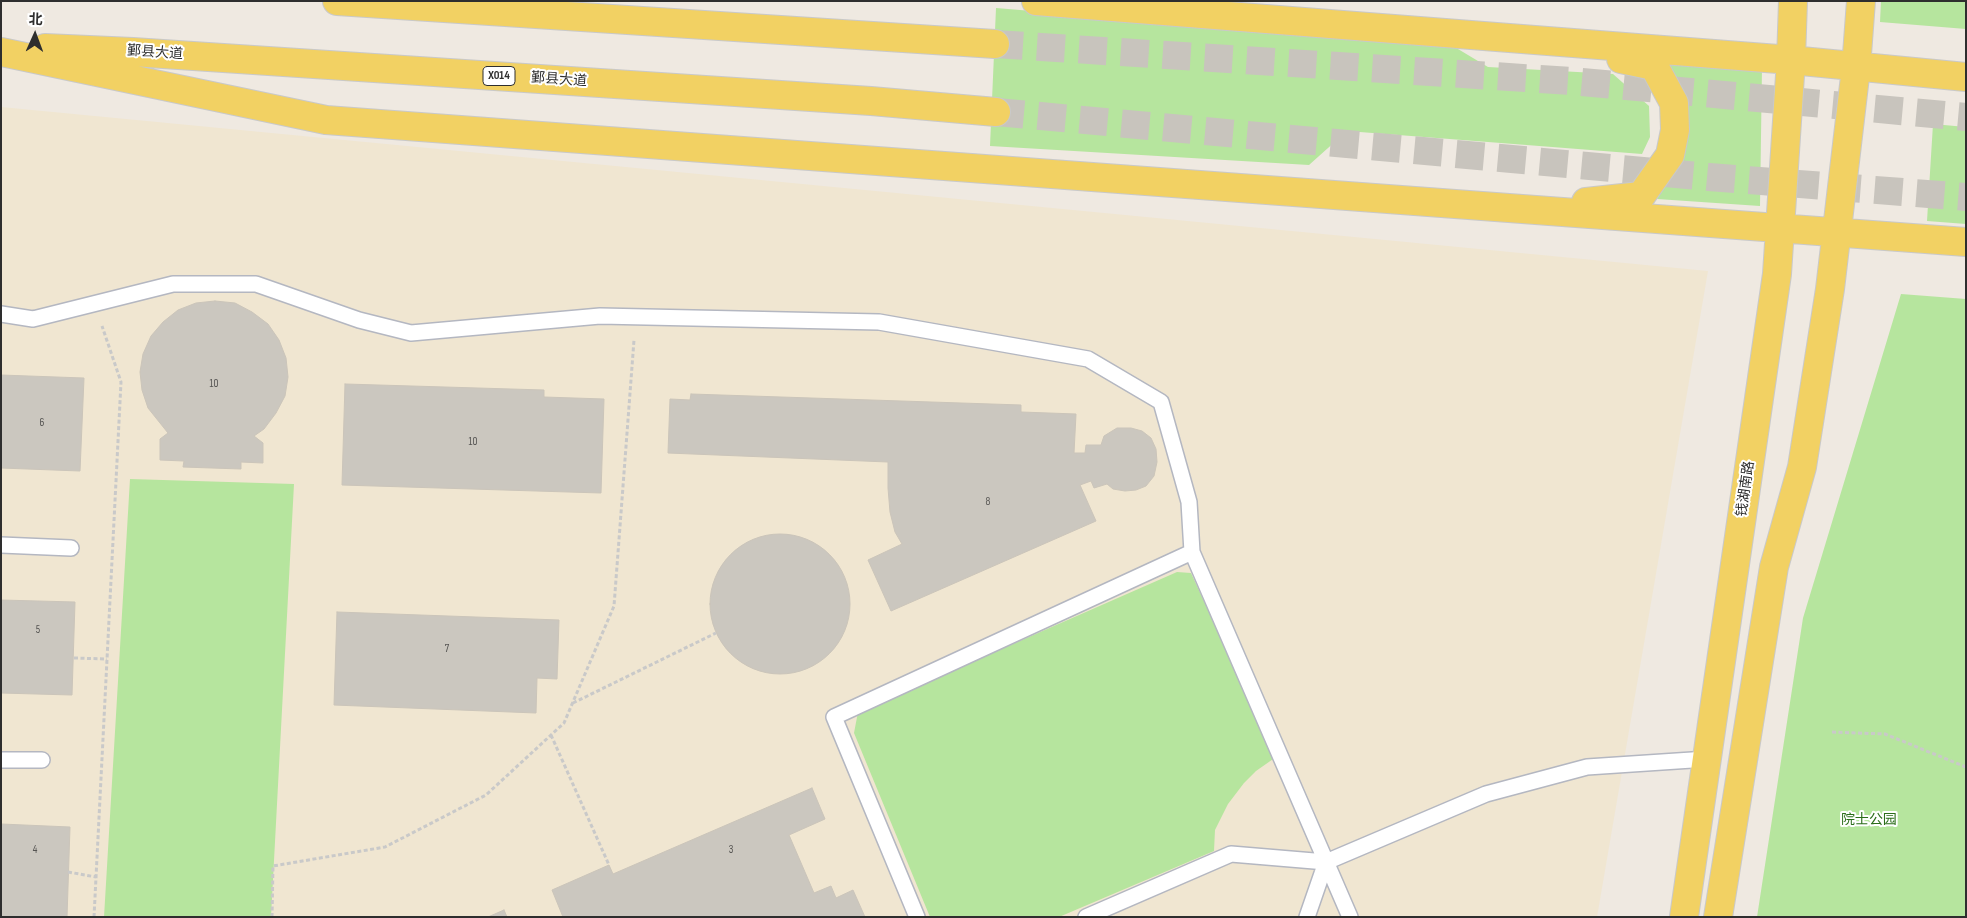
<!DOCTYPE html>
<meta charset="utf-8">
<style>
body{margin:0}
#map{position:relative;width:1967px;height:918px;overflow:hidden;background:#efe9e1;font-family:"Sofia Sans Condensed","Noto Sans SC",sans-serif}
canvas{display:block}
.frame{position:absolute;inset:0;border:2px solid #2e2e2e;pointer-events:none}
.north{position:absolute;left:10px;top:10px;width:50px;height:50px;-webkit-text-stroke:4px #fff;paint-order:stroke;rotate:2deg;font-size:14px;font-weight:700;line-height:20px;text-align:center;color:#2e2e2e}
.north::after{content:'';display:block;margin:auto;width:18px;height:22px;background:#2e2e2e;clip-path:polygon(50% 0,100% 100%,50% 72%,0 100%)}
</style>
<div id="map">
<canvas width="1967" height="918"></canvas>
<div class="frame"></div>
<div class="north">北</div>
</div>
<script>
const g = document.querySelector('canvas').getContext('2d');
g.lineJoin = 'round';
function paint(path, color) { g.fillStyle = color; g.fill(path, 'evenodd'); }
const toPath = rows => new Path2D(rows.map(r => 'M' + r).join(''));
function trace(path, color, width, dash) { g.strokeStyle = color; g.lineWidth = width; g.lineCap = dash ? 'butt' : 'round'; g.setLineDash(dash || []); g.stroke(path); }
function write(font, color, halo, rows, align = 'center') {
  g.font = font + ' "Sofia Sans Condensed","Noto Sans SC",sans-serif'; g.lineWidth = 4; g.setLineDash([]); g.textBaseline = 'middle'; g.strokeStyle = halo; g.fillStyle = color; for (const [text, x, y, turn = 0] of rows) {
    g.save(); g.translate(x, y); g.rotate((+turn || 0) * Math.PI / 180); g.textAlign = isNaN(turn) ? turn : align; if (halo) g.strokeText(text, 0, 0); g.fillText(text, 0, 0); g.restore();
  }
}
const education = toPath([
 [1,107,1708,271,1597,917,1,917]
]);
const green = toPath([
 [1881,1,1966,1,1966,29,1880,22],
 [996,8,1453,46,1488,67,1613,74,1649,106,1650,137,1642,154,1347,131,1309,165,990,146],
 [1664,64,1762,67,1760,206,1657,199,1681,159],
 [1933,124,1966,127,1966,224,1927,221],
 [1901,294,1966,299,1966,917,1757,917,1803,618],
 [130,479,294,484,271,917,104,917],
 [1177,572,1191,573,1276,757,1256,771,1244,783,1228,804,1215,830,1214,851,1059,917,930,917,854,733,858,712]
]);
const building = toPath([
 [215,301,235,303,252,312,268,324,279,340,286,358,288,377,285,396,276,413,264,429,254,436,263,443,263,463,241,462,241,469,183,467,184,461,160,460,160,439,168,433,148,408,142,390,140,372,143,354,151,336,163,322,178,310,196,303,215,301],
 [1,375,84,378,80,471,1,468,1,375],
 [345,384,544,390,544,397,604,399,601,493,342,485,345,384],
 [691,394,1021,405,1021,412,1076,414,1074,453,1085,453,1086,445,1101,445,1104,436,1117,428,1131,428,1142,431,1151,438,1156,449,1157,462,1154,476,1146,486,1136,490,1125,491,1113,489,1107,484,1094,488,1091,481,1080,485,1096,521,891,611,868,560,902,544,895,532,890,512,888,488,888,462,668,453,670,399,690,400,691,394],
 '710 604a70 70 0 1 1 140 0a70 70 0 1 1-140 0Z',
 [1,600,75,602,72,695,1,693,1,600],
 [337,612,559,620,557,679,537,678,536,713,334,705,337,612],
 [812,788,825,819,789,835,814,893,831,886,836,898,853,890,865,917,563,917,552,890,609,865,613,874,812,788],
 [1,824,70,827,67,917,1,917,1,824],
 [504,910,507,917,488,917,504,910]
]);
const primaryTunnel = toPath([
 [995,44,1571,81,1966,117],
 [996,112,1709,177,1966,197]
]);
const path = toPath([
 [74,658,107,659],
 [573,703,716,633],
 [1832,732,1885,734,1966,767],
 [551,735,609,865],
 [68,872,96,877],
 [94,917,121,382,102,326],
 [272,917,273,866,385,847,486,795,564,723,614,606,634,340]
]);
const lane = toPath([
 [1,314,33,319,173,284,256,284,359,320,411,333,600,316,879,322,1088,359,1161,402,1189,502,1192,552,1350,917],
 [1,545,71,548],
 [1,760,42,760],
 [1326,862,1486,794,1587,767,1707,759],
 [917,917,834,717,1192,552],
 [1086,917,1231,854,1326,862,1307,917]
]);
const primary = toPath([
 [337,1,995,44],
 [1036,1,1791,60,1966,77],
 [45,48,133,52,871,101,996,112],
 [1,52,326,120,1966,242],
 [1586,202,1641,196,1670,155,1675,130,1674,103,1654,66,1621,59],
 [1684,917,1777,274,1791,60,1793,1],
 [1718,917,1774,567,1802,467,1830,289,1856,68,1861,1]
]);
const numberNames = [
 ["10",214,384],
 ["6",42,423],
 ["10",473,442],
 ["8",988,502],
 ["5",38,630],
 ["7",447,649],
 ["4",35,850],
 ["3",731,850]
];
const shields = [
 [499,76,32]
];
const shieldNames = [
 ["X014",499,76]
];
const streetNames = [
 ["鄞县大道",155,53,4],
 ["鄞县大道",559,80,4],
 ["钱湖南路",1746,489,-82]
];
const parkNames = [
 ["院士公园",1869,820]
];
paint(education, '#f0e6d1');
paint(green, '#b6e59e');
paint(building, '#cbc7bf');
trace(building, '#cbc5ba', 1);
trace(primaryTunnel, '#c8c4bd', 28, [28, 14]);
trace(lane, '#b4b7c1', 18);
trace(primary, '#c9c9c9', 30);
trace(path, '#c9c9c9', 3, [4, 2.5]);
trace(lane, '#fff', 15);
trace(primary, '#f2d163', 28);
write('11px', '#555452', null, numberNames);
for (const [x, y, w] of shields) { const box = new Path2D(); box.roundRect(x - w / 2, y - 9.5, w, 19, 4); g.fillStyle = '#fff'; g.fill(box); trace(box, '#2e2e2e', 1); }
write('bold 12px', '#2e2e2e', null, shieldNames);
write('14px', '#2e2e2e', '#fff', streetNames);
write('14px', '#2c6e1b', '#fff', parkNames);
</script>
